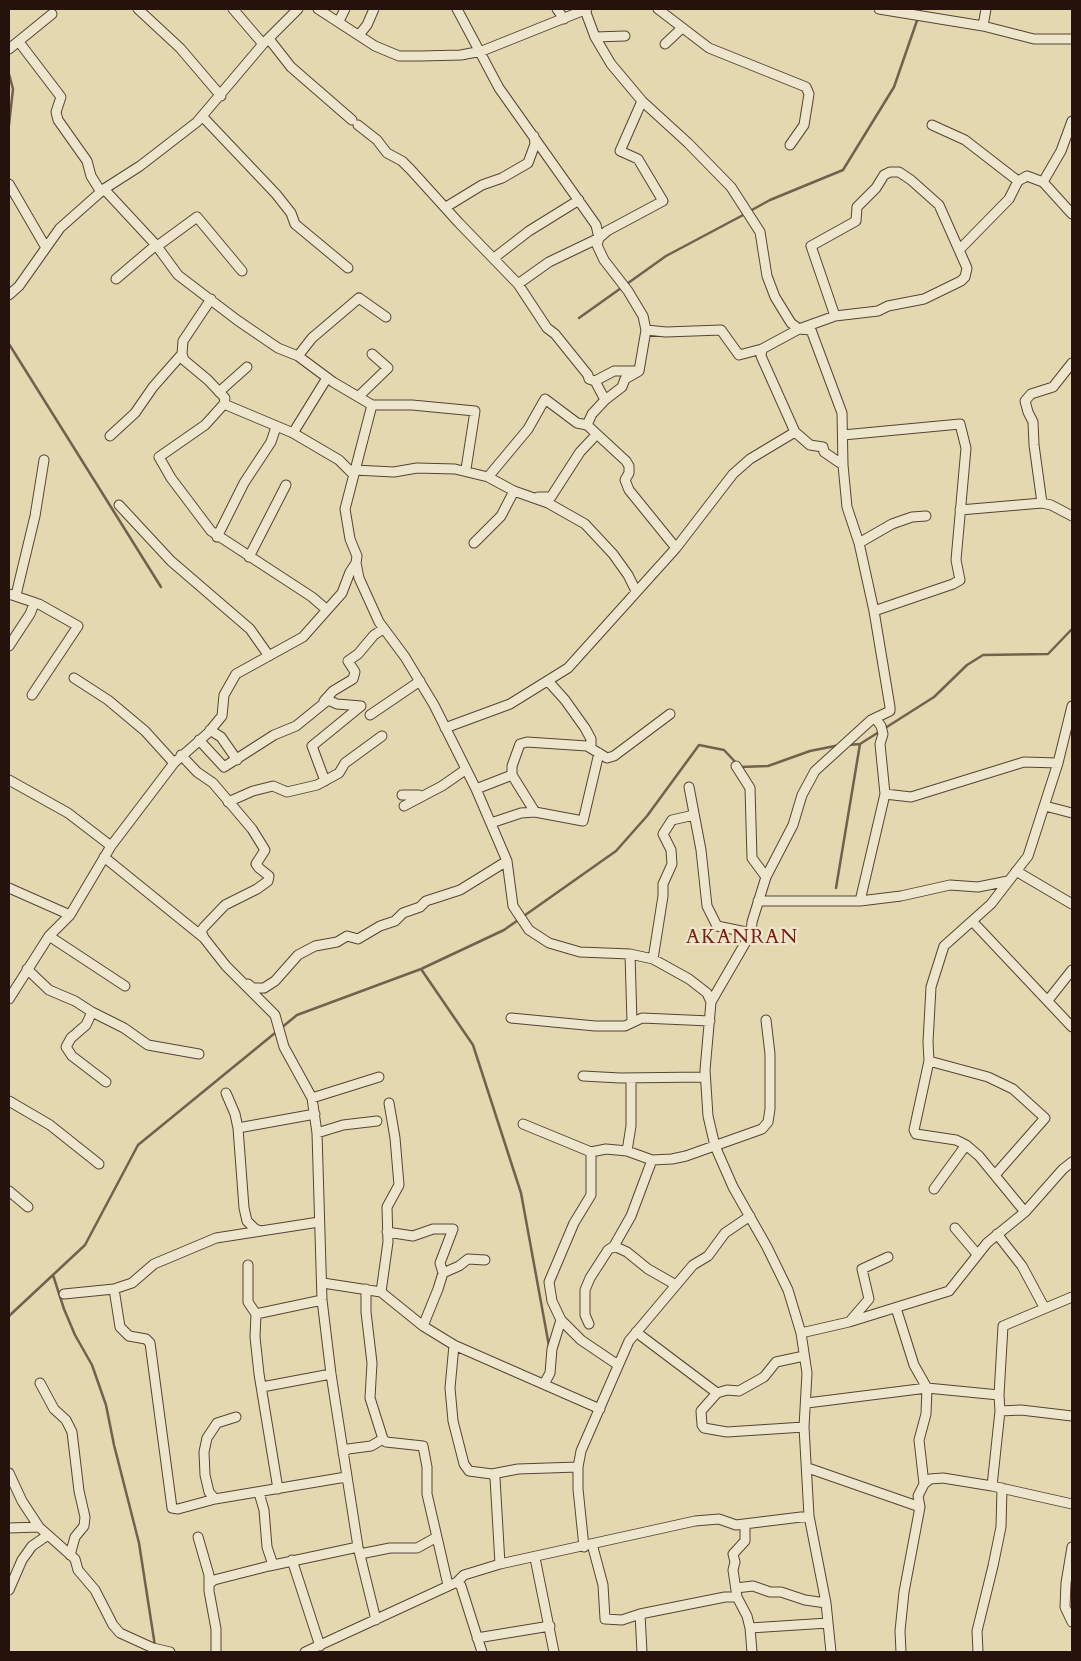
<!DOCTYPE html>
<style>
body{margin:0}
#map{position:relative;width:1081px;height:1661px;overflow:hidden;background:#e4d8b1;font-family:Cardo,serif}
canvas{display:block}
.frame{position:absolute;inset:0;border:10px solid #25120b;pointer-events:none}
</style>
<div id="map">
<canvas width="1081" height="1661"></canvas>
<div class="frame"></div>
</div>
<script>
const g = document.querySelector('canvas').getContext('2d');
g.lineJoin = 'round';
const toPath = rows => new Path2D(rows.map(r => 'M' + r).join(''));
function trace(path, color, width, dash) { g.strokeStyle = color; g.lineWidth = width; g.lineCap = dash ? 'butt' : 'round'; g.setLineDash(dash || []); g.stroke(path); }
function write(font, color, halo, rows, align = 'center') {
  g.font = font + ' Cardo,serif'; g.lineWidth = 4.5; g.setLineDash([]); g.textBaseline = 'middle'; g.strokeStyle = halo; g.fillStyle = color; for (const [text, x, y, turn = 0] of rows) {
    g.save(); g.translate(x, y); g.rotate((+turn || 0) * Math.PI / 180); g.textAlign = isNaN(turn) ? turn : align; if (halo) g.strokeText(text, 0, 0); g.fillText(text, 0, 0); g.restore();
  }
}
const stream = toPath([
 [9,74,13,89,9,125],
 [750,211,770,200,843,170,894,87,921,9],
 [579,318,666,256,745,214],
 [9,344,161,587],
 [848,745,860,744,934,697,967,665,983,655,1048,654,1072,629],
 [836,888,860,744],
 [421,969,473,1045,521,1193,549,1346],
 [53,1275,64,1309,75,1335,92,1365,106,1405,114,1445,139,1543,155,1646],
 [9,1316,85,1245,138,1145,297,1015,421,969,504,930,616,851,647,816,699,745,724,750,740,767,768,766,810,751,840,745]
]);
const street = toPath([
 [138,9,180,48,221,96],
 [233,9,263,44],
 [318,9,375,46,399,56,421,56,461,55,482,51,587,9],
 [457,9,499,88,596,225,599,238,597,245,604,260,628,291,643,316,646,330,639,371,625,379,622,387,605,400,592,414,587,425],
 [557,9,564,19],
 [658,9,709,48,806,87,809,94,804,125,790,145],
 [879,9,983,26,1034,39,1072,39],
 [585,10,595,37,611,64,642,101,688,143,731,187,760,232,767,276,775,297,791,323,799,329,811,330,842,413,843,465,847,507,859,543,874,611,890,707,890,711,871,720,815,771,802,795,793,825,766,877,752,922,751,933,711,1002],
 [339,21,345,9],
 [983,26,986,9],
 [359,35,367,25,374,9],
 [595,37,625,36],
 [269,39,291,67,352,120],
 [19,42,61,97,56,112,58,120,87,161,91,176,101,192],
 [665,44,682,28],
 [9,49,52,14],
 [202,116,276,194,291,213,295,224,348,268],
 [358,125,377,140,387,153,402,161,411,170,459,223,518,284,547,328,555,334,588,375,589,379,595,381,605,400],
 [932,125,965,140,1018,181],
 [1043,182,1061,151,1072,121],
 [9,184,45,246],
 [104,189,140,166,197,122,263,44,298,9],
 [446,207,482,185,502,178,528,163,535,144,534,136],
 [156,247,197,217,242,271],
 [960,249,1009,199,1018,181,1027,176,1043,182,1072,214],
 [494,258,529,231,579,200],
 [116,279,156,245],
 [518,284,549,262,599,238,607,231,663,201,638,159,620,151,642,101],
 [9,295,19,286,60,228,104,189,156,245,178,275,237,320,278,348,298,356,333,382,372,405,345,509,350,539,357,556,356,563,359,578,379,622,405,657,434,705,476,789,507,861,513,906,529,930,549,943,580,952,630,954,653,959,689,979,707,993,711,1002,705,1070,708,1116,715,1146,733,1187,767,1247,788,1290,801,1333,807,1373,804,1427,809,1516,826,1603,831,1652],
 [646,330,666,332,721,330,739,355,762,349,799,329,835,316,878,311,888,306,924,299,961,281,965,277,967,268,939,205,911,180,899,172,890,172,884,175,876,188,857,207,856,221,811,246,835,316],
 [762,349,761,356,795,432,810,445,823,447,824,452,843,465],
 [182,354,184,360,208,380,225,398,224,404,293,433,339,460,353,474],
 [298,356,312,338,359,298,386,317],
 [595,381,614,371,638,371],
 [219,392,247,367],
 [359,396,388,368,372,354],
 [224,404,205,425,159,457,171,478,211,531,312,597,327,610],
 [372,405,412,405,475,411,466,469],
 [293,433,327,378],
 [843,435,960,424,966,448,956,560,960,580,953,584,874,611],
 [110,436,135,413,153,387,182,354,183,341,211,299],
 [354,470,394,472,417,468,455,469,488,477,514,491,548,503,585,524,613,554,628,575,636,591],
 [488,477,528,429,545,399,577,423,587,425,626,461,629,466,629,473,625,480,629,490,676,548],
 [538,497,551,497,580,452,596,435],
 [1042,503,1034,445,1033,422,1028,412,1025,401,1031,394,1053,387,1072,363],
 [119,505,171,561,250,629,269,656],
 [960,510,1042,503,1051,505,1072,516],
 [217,537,244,483,271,442,276,427],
 [474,543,501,516,514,491],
 [859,543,892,524,912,517,926,516],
 [249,557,286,485],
 [9,594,36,603],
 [16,595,35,516,44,460],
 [9,646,30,614,34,604,39,604,78,626,32,695],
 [74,678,108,700,145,731,174,763],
 [548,681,565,700,585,728,591,739,591,745,587,746],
 [324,701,333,691,353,679,355,672,348,661,358,654,374,635,383,629],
 [370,715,420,681],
 [445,728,510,704,568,668,676,548,733,474,750,459,795,432],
 [210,730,221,737,237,760],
 [199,740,224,767,274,735,296,726,328,700,337,704,361,706],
 [181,755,197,772,213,783,252,829,265,850,256,864,259,868,269,876,268,881,257,889,225,905,204,927,201,931,204,938],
 [736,766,750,788,752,858,766,877],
 [9,780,68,813,111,846],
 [325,781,312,746,361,706],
 [689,787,701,850,707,906,717,926,751,933],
 [476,789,512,775],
 [885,794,911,797,1024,762,1058,763],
 [402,795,419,795],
 [228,802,253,791,273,786,287,792,317,785,339,773,345,763,382,736],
 [404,806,442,786,465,770],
 [1045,806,1072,813],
 [535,812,512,775,512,766,520,744,527,742,587,746,607,758,614,756,670,714],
 [491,823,521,813,535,812,583,821,599,753],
 [104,857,204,938,226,966,275,1015,284,1047,312,1098,317,1133,322,1300,331,1374,358,1547,376,1620],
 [1016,871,1072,904],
 [9,888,70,915],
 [758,901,860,901,901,896,950,885,978,887,1008,881],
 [860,901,885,794,880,744,883,734,881,726,875,718],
 [973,922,1072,1027],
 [49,936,125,986],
 [630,954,632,1022],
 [653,959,663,896,663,884,672,864,671,850,663,834,672,820,694,815],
 [27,969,49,990,75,1001,92,1012,86,1025,71,1038,66,1047,72,1056,106,1082],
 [248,984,253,988,264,988,275,981,298,955,315,946,337,942,347,936,358,939,380,926,395,921,403,913,420,907,426,901,460,890,507,861],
 [9,999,49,936,70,915,111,846,174,763,208,733,222,716,224,695,236,674,303,637,342,593,350,572,356,563],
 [1049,999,1072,970],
 [92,1012,124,1028,148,1045,199,1054],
 [511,1018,595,1026,625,1026,642,1018,710,1021],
 [929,1061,988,1077,1013,1089,1045,1118,995,1175],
 [583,1076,620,1078,705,1077],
 [226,1093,235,1114,238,1128,244,1208,247,1221,255,1229,261,1231],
 [312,1098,379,1077],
 [9,1101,50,1125,99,1164],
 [523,1124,591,1152,606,1149,627,1151,652,1160,672,1159,686,1156,762,1129,768,1122,770,1109,770,1054,766,1020],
 [238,1128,315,1114],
 [317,1133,343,1125,377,1121],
 [627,1151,631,1126,631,1078],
 [591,1152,591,1195,574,1223,549,1282,552,1301,561,1320,581,1340,618,1365],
 [934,1189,966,1145],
 [9,1191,28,1207],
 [1025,1212,979,1156,966,1145,956,1140,916,1134,914,1130,929,1061,928,1042,931,987,944,946,991,904,1028,856,1058,763,1072,706],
 [955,1228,977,1254],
 [387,1232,413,1236,433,1229,453,1229,440,1263,443,1273,438,1289,423,1326],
 [997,1234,1022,1266,1044,1307],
 [614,1246,627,1252,648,1269,676,1285],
 [248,1265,248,1302,256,1314,255,1337,259,1374,278,1489],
 [443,1273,459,1266,468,1259,485,1260],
 [323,1283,381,1292,423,1326,454,1345,600,1409],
 [114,1289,120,1327,129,1336,146,1339,150,1343,172,1508,178,1509,215,1499,346,1477],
 [366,1289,366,1312,372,1363,370,1398,383,1439,386,1442,423,1446,427,1467,427,1494,448,1585],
 [381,1292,388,1242,387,1207,399,1185,395,1138,389,1103],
 [64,1294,114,1289,132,1283,154,1264,216,1238,319,1222],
 [896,1308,914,1365,927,1388,926,1414,919,1440,924,1484],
 [256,1314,322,1300],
 [851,1320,869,1299,862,1269,888,1257],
 [589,1324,585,1315,585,1290,590,1278,608,1250,614,1246,631,1216,652,1160],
 [636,1332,717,1393],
 [801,1333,849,1322,949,1291,987,1243,1025,1212,1063,1169,1072,1162],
 [454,1345,450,1388,453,1421,464,1464,469,1471,492,1474,495,1478,500,1564],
 [804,1356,776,1362,764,1377,739,1391,727,1390,717,1393,701,1411,702,1425,704,1428,727,1432,804,1427],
 [40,1383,54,1409,66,1420,72,1432,79,1491,85,1517,84,1526,75,1537,70,1555],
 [544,1384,550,1373,552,1349,561,1320],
 [262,1387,331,1374],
 [807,1403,927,1388,999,1395],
 [1000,1411,1021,1410,1072,1416],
 [343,1453,348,1449,371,1446,383,1439],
 [808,1468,920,1507],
 [9,1473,22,1501,39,1527,48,1535],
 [492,1474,518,1469,578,1467],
 [992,1486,1000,1411,999,1395,1003,1326,1072,1297],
 [259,1493,264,1510,267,1547,273,1565],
 [215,1499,209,1492,205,1475,204,1452,207,1438,217,1423,236,1417],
 [745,1524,745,1541,733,1554,735,1562,733,1570,737,1597,747,1616,750,1628,752,1652],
 [9,1528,39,1527],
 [198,1537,209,1575,209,1591,216,1629,216,1652],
 [592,1544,603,1585,605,1619,622,1620,640,1614,642,1652],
 [584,1547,578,1489,578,1467,581,1451,629,1341,693,1265,708,1256,725,1233,750,1216],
 [1072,1547,1066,1583,1065,1607,1072,1622],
 [360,1554,390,1548,417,1548,437,1537],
 [535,1558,554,1652],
 [292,1560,320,1646],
 [457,1582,461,1586,482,1652],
 [209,1584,214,1580,269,1566,358,1547],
 [736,1588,753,1586,770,1592,781,1592,805,1600,826,1603],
 [9,1590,22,1560,32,1546,48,1535,75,1559,78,1570,95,1590,113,1625,120,1633,153,1648,170,1652],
 [640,1614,725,1597,737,1597],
 [750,1628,828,1623],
 [477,1638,550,1626],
 [305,1652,457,1582,464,1575,500,1564,695,1521,719,1519,736,1525,809,1516],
 [901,1652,900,1631,904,1592,920,1507,918,1496,924,1484,930,1479,943,1478,992,1486,1072,1504],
 [978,1652,977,1631,993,1566,1001,1527,1002,1488]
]);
const quarterNames = [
 ["AKANRAN",742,938]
];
trace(stream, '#71614d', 2.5);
trace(street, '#554434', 11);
trace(street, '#ede6cc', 9);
g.letterSpacing = '1px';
write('20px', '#7a1f14', '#ede6cc', quarterNames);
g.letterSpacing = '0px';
</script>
